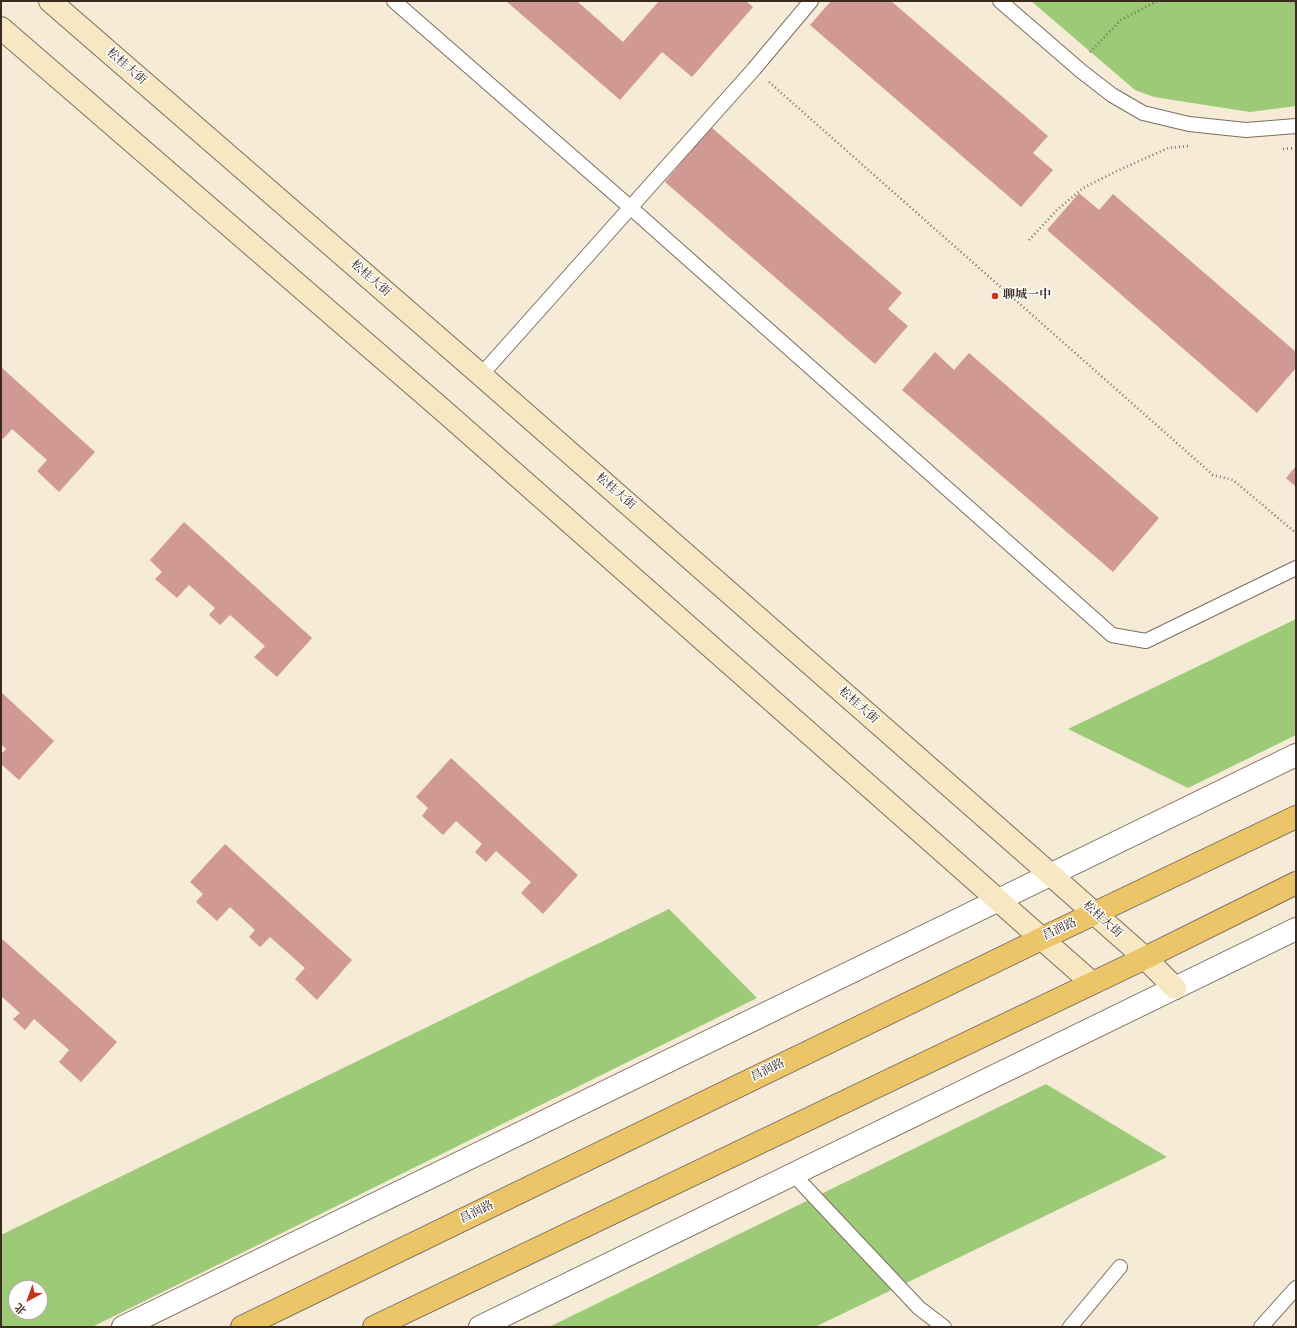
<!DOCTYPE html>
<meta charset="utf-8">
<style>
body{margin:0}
#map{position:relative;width:1297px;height:1328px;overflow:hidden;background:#f5ebd7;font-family:"IM FELL English","Noto Serif SC",serif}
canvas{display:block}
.frame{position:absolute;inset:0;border:2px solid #3b2a1e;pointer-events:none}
.north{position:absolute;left:8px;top:1280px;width:40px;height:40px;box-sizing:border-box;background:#fff;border:1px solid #b1aaa5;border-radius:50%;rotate:221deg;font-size:11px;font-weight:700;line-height:16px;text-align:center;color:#3b2a1e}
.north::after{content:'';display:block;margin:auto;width:14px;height:18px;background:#c8321e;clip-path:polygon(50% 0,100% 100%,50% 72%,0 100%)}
</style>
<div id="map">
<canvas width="1297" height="1328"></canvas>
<div class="frame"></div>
<div class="north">北</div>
</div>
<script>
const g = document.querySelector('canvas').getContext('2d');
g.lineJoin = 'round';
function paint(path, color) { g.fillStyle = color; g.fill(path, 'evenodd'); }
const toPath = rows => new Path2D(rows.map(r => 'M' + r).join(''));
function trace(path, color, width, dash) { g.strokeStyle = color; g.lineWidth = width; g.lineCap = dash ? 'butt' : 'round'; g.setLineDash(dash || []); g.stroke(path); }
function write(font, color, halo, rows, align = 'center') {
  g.font = font + ' "IM FELL English","Noto Serif SC",serif'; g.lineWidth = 3; g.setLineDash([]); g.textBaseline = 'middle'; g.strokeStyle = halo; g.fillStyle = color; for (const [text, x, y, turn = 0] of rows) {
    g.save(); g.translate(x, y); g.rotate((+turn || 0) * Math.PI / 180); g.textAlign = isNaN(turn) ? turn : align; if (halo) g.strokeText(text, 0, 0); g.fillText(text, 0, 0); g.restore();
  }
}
const green = toPath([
 [1031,1,1296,1,1296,106,1250,112,1154,97,1135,90],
 [1296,619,1296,735,1188,788,1068,729],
 [669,909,757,998,92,1327,1,1327,1,1235],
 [16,1288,40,1288,40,1312,16,1312],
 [1046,1084,1167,1157,815,1327,549,1327]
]);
const building = toPath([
 [506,1,577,1,623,42,659,1,746,1,753,7,692,77,662,52,620,100],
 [831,1,891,1,1048,136,1033,153,1053,170,1021,207,810,25],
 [711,127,902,293,888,309,908,326,875,364,665,182],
 [1079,193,1099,210,1113,194,1296,352,1296,368,1257,413,1047,230],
 [935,352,954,370,969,353,1159,518,1113,572,902,390],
 [1,367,95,452,59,492,37,471,47,460,12,429,3,439,1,438],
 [1296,466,1296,487,1286,478],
 [184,522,312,638,277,677,254,657,265,646,230,615,220,625,209,615,215,608,189,585,177,598,155,579,162,572,150,560],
 [1,692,54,741,19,780,1,764,1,754,6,749,1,744],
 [451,758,578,875,543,914,521,893,531,882,496,851,486,862,475,852,482,844,456,821,443,835,422,816,428,808,416,797],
 [225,844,352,960,317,1000,295,979,305,968,270,937,260,947,249,937,255,930,230,907,217,921,196,902,203,894,190,882],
 [1,938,117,1042,81,1082,59,1062,69,1050,34,1019,25,1030,13,1019,20,1013,1,996]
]);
const path = toPath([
 [1291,1,1296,3],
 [1090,52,1121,20,1157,1],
 [769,82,1213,475,1233,480,1296,533],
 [1283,149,1296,148],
 [1029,240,1057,210,1083,188,1119,170,1168,148,1189,146]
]);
const service = toPath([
 [394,1,631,208,1112,635,1146,641,1296,568],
 [1000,1,1081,71,1112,95,1143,113,1189,124,1246,130,1296,126],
 [481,375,754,69,811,1],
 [793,1174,919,1308,944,1327],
 [1070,1327,1120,1267],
 [1261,1327,1296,1288]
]);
const minor = toPath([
 [123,1327,1296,755],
 [480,1327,1296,929]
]);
const secondary = toPath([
 [50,1,481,375,1025,852,1145,958,1175,988],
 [1,28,445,412,1092,983]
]);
const primary = toPath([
 [242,1327,1041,939,1296,817],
 [374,1327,1145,958,1296,883]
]);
const markers = [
 [995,296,4,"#c8321e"]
];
const streetNames = [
 ["松桂大街",126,67,41],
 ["松桂大街",370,279,41],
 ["松桂大街",615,492,41],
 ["松桂大街",858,706,41],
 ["松桂大街",1102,920,42],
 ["昌润路",1060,930,-25],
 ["昌润路",768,1071,-26],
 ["昌润路",477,1213,-26]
];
const poiNames = [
 ["聊城一中",1003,296]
];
paint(green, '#9dca77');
paint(building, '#d19993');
trace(service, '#7c6e5f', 16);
trace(minor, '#7c6e5f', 24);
trace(secondary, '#7c6e5f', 24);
trace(primary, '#7c6e5f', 24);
trace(path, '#7c6e5f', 2.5, [1, 3]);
trace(service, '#fff', 14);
trace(minor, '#fff', 22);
trace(secondary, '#f7e8c3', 22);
trace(primary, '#ecc569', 22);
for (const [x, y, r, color] of markers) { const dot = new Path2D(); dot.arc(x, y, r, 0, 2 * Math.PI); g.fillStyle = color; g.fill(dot); trace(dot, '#fff', 1.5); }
write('12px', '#3b2a1e', '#fff', streetNames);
write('bold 12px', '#3b2a1e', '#fff', poiNames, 'left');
</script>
